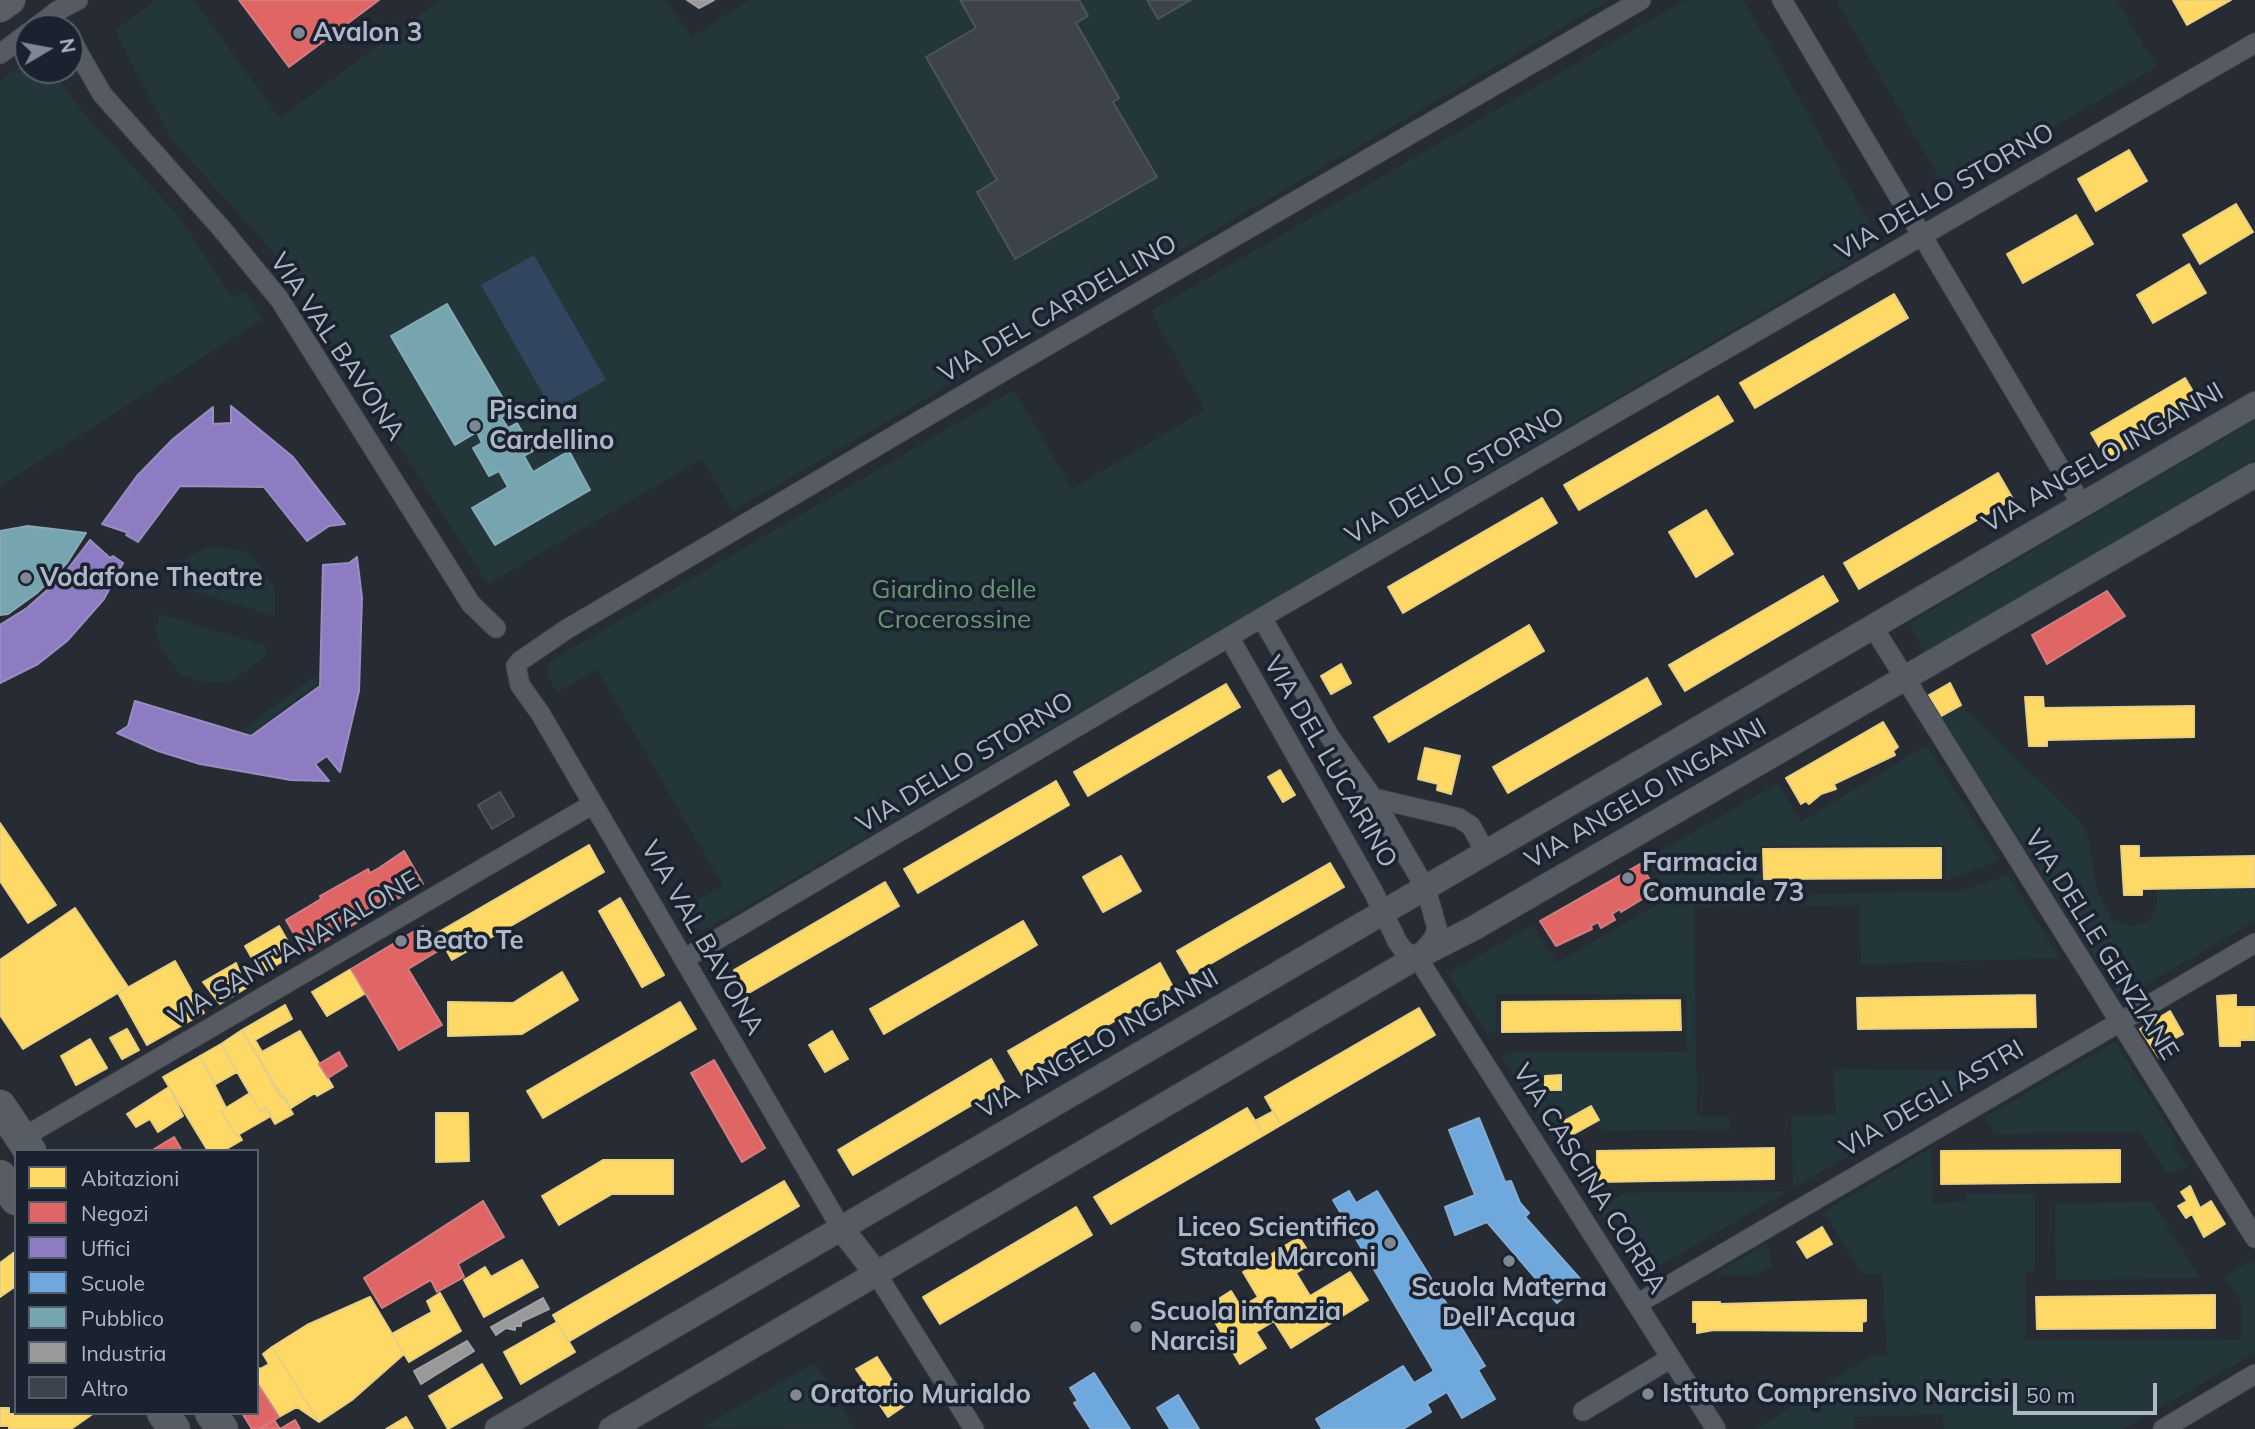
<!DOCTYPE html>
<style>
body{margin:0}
#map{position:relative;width:2255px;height:1429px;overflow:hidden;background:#272c34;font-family:Mulish,sans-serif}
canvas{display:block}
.legend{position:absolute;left:14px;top:1149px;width:245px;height:266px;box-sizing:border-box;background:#1a222f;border:2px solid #565e6b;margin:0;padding:9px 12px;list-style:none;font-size:21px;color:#afb8c6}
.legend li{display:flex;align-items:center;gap:14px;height:35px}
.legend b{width:35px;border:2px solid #565e6b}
.north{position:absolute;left:14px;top:14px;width:70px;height:70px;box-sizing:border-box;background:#1a222f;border:2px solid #565e6b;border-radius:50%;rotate:80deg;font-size:19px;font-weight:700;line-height:28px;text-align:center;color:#afb8c6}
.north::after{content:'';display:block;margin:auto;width:24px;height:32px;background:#7f8793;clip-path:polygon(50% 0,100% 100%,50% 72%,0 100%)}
.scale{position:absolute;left:2013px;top:1383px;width:144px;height:32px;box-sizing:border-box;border:4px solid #afb8c6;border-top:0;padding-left:9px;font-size:21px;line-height:24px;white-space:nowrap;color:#afb8c6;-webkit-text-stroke:5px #1a222f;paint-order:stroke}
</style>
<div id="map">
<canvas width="2255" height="1429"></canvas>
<ul class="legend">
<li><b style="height:19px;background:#ffd966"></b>Abitazioni</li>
<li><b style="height:19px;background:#e06666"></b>Negozi</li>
<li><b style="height:19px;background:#8e7cc3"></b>Uffici</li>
<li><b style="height:19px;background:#6fa8dc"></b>Scuole</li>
<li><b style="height:19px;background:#76a5af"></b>Pubblico</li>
<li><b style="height:19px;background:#999"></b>Industria</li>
<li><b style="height:19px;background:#3e424a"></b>Altro</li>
</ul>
<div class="north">N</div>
<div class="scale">50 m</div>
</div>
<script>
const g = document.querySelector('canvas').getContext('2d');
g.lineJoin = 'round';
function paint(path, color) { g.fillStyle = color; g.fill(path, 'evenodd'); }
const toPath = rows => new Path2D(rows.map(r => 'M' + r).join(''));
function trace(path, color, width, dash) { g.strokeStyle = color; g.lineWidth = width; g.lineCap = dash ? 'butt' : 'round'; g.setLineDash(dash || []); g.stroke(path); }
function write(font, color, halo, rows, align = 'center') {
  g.font = font + ' Mulish,sans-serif'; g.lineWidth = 7; g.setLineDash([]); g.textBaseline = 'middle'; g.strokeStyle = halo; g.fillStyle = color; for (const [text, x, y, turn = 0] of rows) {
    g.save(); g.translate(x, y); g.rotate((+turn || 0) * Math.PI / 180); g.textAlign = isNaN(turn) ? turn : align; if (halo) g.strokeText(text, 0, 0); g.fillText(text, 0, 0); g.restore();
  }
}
const green = toPath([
 [156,0,193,0,280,118,440,0,666,0,692,37,749,0,1609,0,733,511,702,459,488,584,275,254,171,139,115,30],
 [1685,0,1743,0,1881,243,761,898,704,930,695,928,683,908,723,886,597,669,557,692,547,674,549,662,1014,390,1072,489,1205,410,1151,311],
 [1836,0,2117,0,2156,67,1946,190],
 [27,61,28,70,51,70,93,124,178,215,232,298,245,291,263,319,0,486,0,81],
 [2255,420,2255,459,1925,652,1909,623],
 [209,546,242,551,254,558,275,589,275,616,165,583,184,560],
 [159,614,267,646,264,657,229,683,197,681,180,674,161,648,156,632],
 [316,675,317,684,250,734,241,731],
 [1961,705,2079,820,2088,836,2096,887,2113,920,2131,927,2149,922,2157,903,2157,889,2255,887,2255,921,2121,999,1941,716],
 [1927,745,1999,860,1945,881,1946,845,1760,846,1761,906,1694,907,1697,1117,1730,1117,1730,1129,1603,1131,1591,1106,1564,1122,1572,1135,1557,1144,1502,1057,1518,1051,1687,1052,1686,994,1496,994,1496,1029,1488,1035,1448,974,1533,925,1556,963,1669,898,1647,859,1778,783,1801,822],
 [2008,875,2060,958,1861,964,1860,905,1801,906,1811,894,1958,892],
 [2115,1042,2177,1140,2173,1143,2188,1168,2168,1174,2140,1132,1995,1134,1985,1117],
 [1833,1069,1994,1071,1793,1188,1791,1116,1836,1114],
 [1931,1148,1932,1203,1964,1202,1967,1194,2035,1194,2035,1271,2025,1271,2025,1339,2241,1340,2241,1302,2225,1276,2252,1260,2255,1264,2255,1353,2123,1429,1944,1429,1943,1414,1855,1417,1854,1429,1757,1429,1870,1356,1887,1355,1882,1274,1862,1274,1824,1212],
 [1788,1191,1640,1277,1598,1209,1624,1193],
 [2152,1202,2200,1278,2056,1280,2055,1203],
 [1768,1243,1772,1267,1755,1275,1714,1275],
 [815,1363,854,1429,702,1427]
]);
const water = toPath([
 [534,255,606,380,552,410,481,285]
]);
const homes = toPath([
 [2173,0,2231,0,2187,25,2173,0],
 [2129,150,2147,181,2096,211,2078,179,2129,150],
 [2236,204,2253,232,2200,264,2183,235,2236,204],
 [2076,215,2093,244,2023,283,2007,254,2076,215],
 [2189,264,2206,293,2153,323,2137,295,2189,264],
 [1894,294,1908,318,1755,408,1740,383,1894,294],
 [2185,378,2201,405,2107,460,2091,433,2185,378],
 [1718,396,1733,421,1579,510,1564,485,1718,396],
 [1998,473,2013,499,1859,589,1844,563,1998,473],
 [1542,498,1557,523,1403,613,1388,587,1542,498],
 [1706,510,1733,554,1696,577,1669,532,1706,510],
 [1823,576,1838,601,1685,691,1669,665,1823,576],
 [1529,625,1544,651,1389,742,1374,717,1529,625],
 [1341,664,1351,683,1331,694,1321,676,1341,664],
 [1647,678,1661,704,1508,793,1493,767,1647,678],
 [1950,683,1961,705,1941,716,1929,695,1950,683],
 [1226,684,1240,707,1088,796,1074,772,1226,684],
 [2025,697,2043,697,2044,708,2194,706,2194,737,2047,740,2047,746,2029,746,2025,697],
 [1883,722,1898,747,1893,751,1895,755,1834,784,1836,789,1821,794,1809,804,1806,801,1801,804,1786,778,1883,722],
 [1425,748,1460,756,1451,794,1437,790,1438,784,1418,779,1425,748],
 [1280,770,1295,795,1283,802,1268,777,1280,770],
 [1056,781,1069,805,918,893,904,869,1056,781],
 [0,823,56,905,28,923,0,881,0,823],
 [589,845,604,872,452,960,437,933,589,845],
 [2121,846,2139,846,2139,858,2255,856,2255,887,2142,889,2142,895,2124,895,2121,846],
 [1941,848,1941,878,1764,879,1763,849,1941,848],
 [1121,856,1141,891,1103,912,1083,877,1121,856],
 [1330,863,1344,887,1191,975,1177,951,1330,863],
 [885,882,899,906,747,994,734,970,885,882],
 [620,898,664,975,642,987,599,911,620,898],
 [75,908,128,987,23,1049,0,1015,0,960,75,908],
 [1023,921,1037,945,884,1034,870,1009,1023,921],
 [279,926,295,954,261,974,245,946,279,926],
 [175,961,204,1013,147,1045,118,993,175,961],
 [236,963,246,988,220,1004,203,982,236,963],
 [1160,963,1173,987,1022,1075,1008,1051,1160,963],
 [351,969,366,993,327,1016,312,992,351,969],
 [562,972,578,1000,522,1034,448,1036,448,1002,513,1003,562,972],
 [2035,995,2036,1027,1858,1029,1857,998,2035,995],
 [2236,995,2236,1007,2255,1007,2255,1040,2240,1040,2240,1046,2220,1046,2217,996,2236,995],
 [1680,1000,1681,1030,1502,1032,1502,1002,1680,1000],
 [680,1002,696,1029,543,1118,527,1091,680,1002],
 [285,1005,292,1019,255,1040,262,1052,300,1031,333,1087,317,1096,315,1093,291,1108,284,1096,281,1098,242,1030,285,1005],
 [1419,1008,1435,1035,1281,1125,1265,1097,1419,1008],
 [2170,1011,2183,1034,2164,1044,2169,1052,2159,1058,2140,1029,2170,1011],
 [127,1029,139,1050,122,1059,110,1038,127,1029],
 [242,1030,293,1114,275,1124,266,1108,260,1111,221,1044,242,1030],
 [832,1031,848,1059,825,1072,809,1045,832,1031],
 [90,1039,107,1068,76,1085,61,1056,90,1039],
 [221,1044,237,1072,216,1084,200,1056,221,1044],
 [200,1056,226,1108,221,1111,236,1136,239,1135,242,1140,223,1151,208,1151,163,1077,200,1056],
 [991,1059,1006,1085,853,1175,838,1150,991,1059],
 [1561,1075,1561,1090,1545,1090,1545,1076,1561,1075],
 [169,1087,183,1116,158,1132,150,1119,136,1127,127,1114,169,1087],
 [250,1093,260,1111,266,1108,271,1116,236,1136,221,1111,250,1093],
 [1591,1106,1599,1120,1572,1135,1564,1121,1591,1106],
 [1247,1108,1264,1135,1111,1224,1094,1197,1247,1108],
 [1274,1111,1281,1125,1264,1135,1255,1121,1274,1111],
 [436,1113,468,1113,469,1161,436,1162,436,1113],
 [1774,1148,1774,1179,1597,1182,1597,1151,1774,1148],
 [2120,1150,2120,1182,1941,1184,1941,1151,2120,1150],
 [603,1160,673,1160,673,1194,612,1194,559,1225,542,1196,603,1160],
 [784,1181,799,1206,568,1342,553,1315,784,1181],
 [2190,1186,2200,1208,2211,1201,2225,1224,2204,1237,2192,1214,2186,1218,2178,1206,2187,1201,2181,1192,2190,1186],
 [1076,1207,1092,1235,940,1324,923,1297,1076,1207],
 [1822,1227,1832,1244,1807,1258,1797,1242,1822,1227],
 [1299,1237,1315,1262,1296,1273,1310,1296,1350,1272,1368,1300,1291,1348,1274,1321,1256,1332,1266,1348,1240,1364,1206,1307,1231,1291,1241,1307,1258,1297,1243,1272,1299,1237],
 [16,1251,16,1286,0,1297,0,1263,16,1251],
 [522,1260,538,1287,484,1317,464,1280,485,1267,491,1277,522,1260],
 [440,1293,461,1331,409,1362,392,1334,432,1312,427,1301,440,1293],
 [2215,1295,2215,1328,2037,1329,2036,1297,2215,1295],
 [370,1297,404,1354,352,1400,319,1422,272,1347,307,1325,370,1297],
 [1866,1300,1866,1321,1862,1322,1862,1331,1714,1330,1697,1333,1697,1322,1693,1322,1693,1302,1720,1302,1720,1304,1866,1300],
 [557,1322,575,1352,521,1384,504,1352,557,1322],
 [272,1347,319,1422,297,1407,279,1417,257,1383,257,1366,260,1369,269,1364,263,1354,272,1347],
 [877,1357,907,1404,888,1417,856,1369,877,1357],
 [482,1364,502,1398,448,1429,429,1396,482,1364],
 [0,1408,9,1408,9,1414,94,1413,71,1429,9,1429,9,1426,0,1426,0,1408],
 [406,1417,413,1429,386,1429,406,1417]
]);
const shops = toPath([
 [239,0,379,0,289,67,239,0],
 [2107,591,2125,616,2047,664,2032,635,2107,591],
 [404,851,423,884,305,953,286,920,321,899,320,896,368,869,370,873,379,868,404,851],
 [1640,864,1655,888,1647,892,1649,895,1621,912,1620,909,1612,914,1615,920,1601,928,1598,922,1591,926,1592,929,1556,946,1540,921,1640,864],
 [423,926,438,951,408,969,442,1025,399,1050,351,969,423,926],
 [339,1052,347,1066,328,1078,319,1064,339,1052],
 [714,1060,765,1148,742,1162,691,1073,714,1060],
 [174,1137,182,1151,151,1151,174,1137],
 [483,1201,504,1237,458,1264,464,1277,437,1292,431,1280,382,1308,364,1278,483,1201],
 [257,1383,279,1417,260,1429,252,1429,242,1413,257,1413,257,1383],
 [274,1420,280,1429,295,1420,300,1429,260,1429,274,1420]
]);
const offices = toPath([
 [231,406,293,457,345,524,329,526,307,541,264,487,180,486,138,542,126,535,129,533,102,524,137,476,173,439,213,407,213,424,231,423,231,406],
 [90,540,110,558,113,556,123,563,104,599,67,641,38,664,0,683,0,625,27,608,61,578,90,540],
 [357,557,362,598,359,691,340,772,327,756,315,764,329,781,291,780,200,764,158,751,117,733,128,726,135,701,251,736,320,686,323,565,349,563,357,557]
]);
const schools = toPath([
 [1479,1118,1505,1182,1511,1181,1520,1203,1529,1213,1525,1217,1582,1281,1557,1303,1487,1222,1455,1235,1445,1207,1475,1195,1449,1130,1479,1118],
 [1349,1191,1356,1203,1377,1191,1485,1366,1478,1370,1495,1399,1462,1418,1447,1392,1427,1404,1431,1412,1403,1429,1322,1429,1316,1419,1403,1366,1414,1383,1434,1371,1333,1200,1349,1191],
 [1094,1373,1130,1429,1091,1429,1074,1403,1078,1401,1070,1388,1094,1373],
 [1178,1395,1199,1429,1170,1429,1157,1408,1178,1395]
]);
const public = toPath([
 [447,304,511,412,501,417,508,428,517,423,533,451,524,456,533,472,569,451,590,490,495,545,472,508,508,487,499,471,489,476,473,448,482,443,477,432,455,445,391,336,447,304],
 [28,526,86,533,67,563,37,593,8,614,0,615,0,531,28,526]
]);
const industry = toPath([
 [687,0,714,0,699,8,687,0],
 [543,1298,549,1309,521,1322,521,1326,515,1326,515,1330,506,1328,496,1335,491,1327,543,1298],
 [467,1341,474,1351,421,1384,414,1371,467,1341]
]);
const building = toPath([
 [960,0,1079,0,1088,16,1076,23,1119,98,1113,102,1157,177,1015,259,977,192,997,180,926,57,976,28,960,0],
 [1147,0,1191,0,1158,19,1147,0],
 [500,792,514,816,492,829,478,805,500,792]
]);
const minor = toPath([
 [1782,0,2082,505],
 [35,28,57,11,78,0],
 [70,38,102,94,221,228,280,300,471,604,496,628],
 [0,54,28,33],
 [1262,618,1330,737,1373,798,1426,889,1437,928,1434,938,1420,954],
 [1873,627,2255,1238],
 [1229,637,1374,893,1397,941,1404,951,1417,957],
 [1373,798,1459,818,1471,826,1486,853],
 [1417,957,1716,1429],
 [684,959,1278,608,2255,43],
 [22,1138,593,804],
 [841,1228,540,713,520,685,516,666,520,661,567,629,1014,365,1641,0],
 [876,1273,974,1429],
 [1637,1304,2255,943],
 [1583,1411,1671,1358],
 [2163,1429,2255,1374]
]);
const tertiary = toPath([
 [841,1228,876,1273],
 [497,1429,2255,404],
 [611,1429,1417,957,1474,928,2255,475]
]);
const secondary = toPath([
 [0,8,11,0]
]);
const primary = toPath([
 [0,1106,30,1151],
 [0,1176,16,1199],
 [163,1413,174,1429],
 [211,1413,222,1429]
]);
const markers = [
 [299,33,7,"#7f8793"],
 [475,426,7,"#7f8793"],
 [26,578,7,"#7f8793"],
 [1628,878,7,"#7f8793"],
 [401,941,7,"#7f8793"],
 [1390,1243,7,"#7f8793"],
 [1509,1261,7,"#7f8793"],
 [1136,1327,7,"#7f8793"],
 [1648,1394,7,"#7f8793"],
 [796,1395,7,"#7f8793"]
];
const poiNames = [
 ["Avalon 3",313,33],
 ["Piscina",489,411],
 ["Cardellino",489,441],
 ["Vodafone Theatre",40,578],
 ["Farmacia",1642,863],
 ["Comunale 73",1642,893],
 ["Beato Te",415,941],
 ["Liceo Scientifico",1376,1228,"right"],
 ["Statale Marconi",1376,1258,"right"],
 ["Scuola Materna",1509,1288,"center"],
 ["Dell'Acqua",1509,1318,"center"],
 ["Scuola infanzia",1150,1312],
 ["Narcisi",1150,1342],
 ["Istituto Comprensivo Narcisi",1662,1394],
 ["Oratorio Murialdo",810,1395]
];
const streetNames = [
 ["VIA DELLO STORNO",1945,192,-30],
 ["VIA DEL CARDELLINO",1058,309,-30],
 ["VIA VAL BAVONA",337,347,56],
 ["VIA ANGELO INGANNI",2103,458,-30],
 ["VIA DELLO STORNO",1455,476,-30],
 ["VIA DEL LUCARINO",1330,762,60],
 ["VIA DELLO STORNO",965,763,-31],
 ["VIA ANGELO INGANNI",1646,794,-30],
 ["VIA VAL BAVONA",702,938,60],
 ["VIA DELLE GENZIANE",2101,945,58],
 ["VIA SANT'ANATALONE",294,949,-30],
 ["VIA ANGELO INGANNI",1098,1044,-30],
 ["VIA DEGLI ASTRI",1932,1099,-30],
 ["VIA CASCINA CORBA",1589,1179,58]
];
const parkNames = [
 ["Giardino delle",954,590],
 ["Crocerossine",954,620]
];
paint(green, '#23363a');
paint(water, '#32455e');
paint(homes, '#ffd966');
trace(homes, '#e7cf83', 2);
paint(shops, '#e06666');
trace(shops, '#d17f83', 2);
paint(offices, '#8e7cc3');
trace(offices, '#988ec4', 2);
paint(schools, '#6fa8dc');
trace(schools, '#82add5', 2);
paint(public, '#76a5af');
trace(public, '#87abb6', 2);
paint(industry, '#999');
trace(industry, '#a0a2a6', 2);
paint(building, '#3e424a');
trace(building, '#4e545c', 2);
trace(minor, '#43474d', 21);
trace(tertiary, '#43474d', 26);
trace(secondary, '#43474d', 30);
trace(primary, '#444951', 33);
trace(minor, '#565a62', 19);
trace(tertiary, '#565a62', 24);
trace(secondary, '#5a5f67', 28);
trace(primary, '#585d64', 32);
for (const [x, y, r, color] of markers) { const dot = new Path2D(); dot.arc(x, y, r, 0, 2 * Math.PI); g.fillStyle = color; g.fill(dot); trace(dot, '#1a222f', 2.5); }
write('bold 26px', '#afb8c6', '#1a222f', poiNames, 'left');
write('26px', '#afb8c6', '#1a222f', streetNames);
write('26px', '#659871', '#1a222f', parkNames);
</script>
